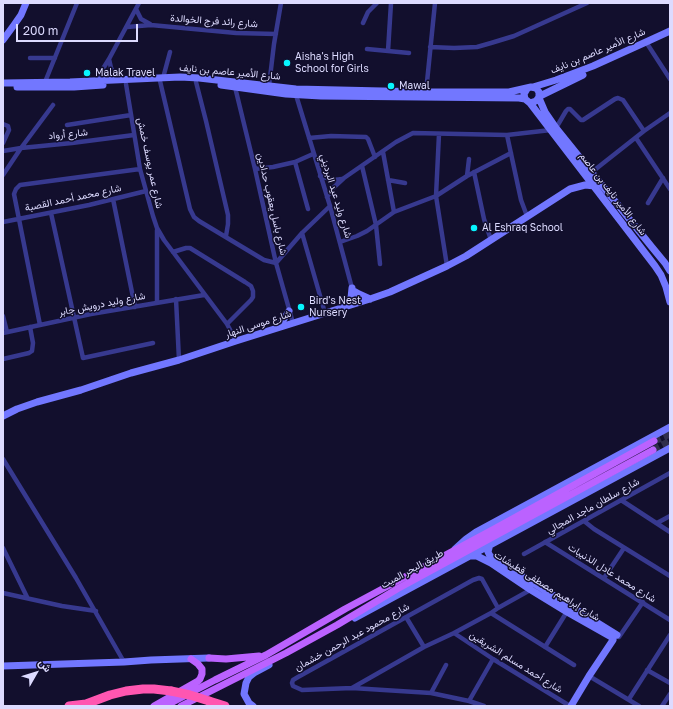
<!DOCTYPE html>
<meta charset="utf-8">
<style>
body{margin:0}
#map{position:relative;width:673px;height:709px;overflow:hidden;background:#120f2d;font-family:"Golos Text",Vazirmatn,sans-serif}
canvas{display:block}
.frame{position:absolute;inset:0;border:4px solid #dddbff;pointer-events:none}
.north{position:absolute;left:16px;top:653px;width:40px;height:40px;-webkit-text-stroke:3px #120f2d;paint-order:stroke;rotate:51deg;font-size:11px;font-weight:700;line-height:16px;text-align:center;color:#dddbff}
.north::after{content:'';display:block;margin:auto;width:14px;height:18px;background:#dddbff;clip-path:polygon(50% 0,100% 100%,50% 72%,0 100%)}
.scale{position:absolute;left:16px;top:24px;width:122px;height:18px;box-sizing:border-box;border:2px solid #dddbff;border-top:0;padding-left:5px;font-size:12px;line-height:14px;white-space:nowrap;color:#dddbff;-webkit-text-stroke:3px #120f2d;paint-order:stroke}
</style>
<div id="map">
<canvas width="673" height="709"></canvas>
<div class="frame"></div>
<div class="north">ش</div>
<div class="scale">200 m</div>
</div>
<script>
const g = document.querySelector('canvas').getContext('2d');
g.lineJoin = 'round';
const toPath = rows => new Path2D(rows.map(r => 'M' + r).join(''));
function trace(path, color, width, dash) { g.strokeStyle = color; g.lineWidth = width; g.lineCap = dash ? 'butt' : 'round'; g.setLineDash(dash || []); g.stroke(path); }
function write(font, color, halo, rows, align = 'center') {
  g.font = font + ' "Golos Text",Vazirmatn,sans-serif'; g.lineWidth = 3; g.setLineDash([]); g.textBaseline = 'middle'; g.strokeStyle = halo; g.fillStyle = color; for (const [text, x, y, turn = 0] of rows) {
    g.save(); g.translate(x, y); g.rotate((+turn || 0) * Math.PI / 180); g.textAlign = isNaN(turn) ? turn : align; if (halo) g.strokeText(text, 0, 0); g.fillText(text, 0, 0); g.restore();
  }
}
const primaryTunnel = toPath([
 [654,441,670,434],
 [653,450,670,441]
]);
const street = toPath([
 [136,9,141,19,150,24],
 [363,23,368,12,377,3],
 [127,27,151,25,236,33,276,34],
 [646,42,670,79],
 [430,47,454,48,477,47,491,43,514,36,587,3],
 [367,49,409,53],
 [388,51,391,3],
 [30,58,55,58],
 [109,59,111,68,118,79],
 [163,78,170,52],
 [96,80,109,59,139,3],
 [160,81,190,209,194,217,199,221,264,260,276,263,302,233,330,206],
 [45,82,77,3],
 [196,82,206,121,228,215,228,224,226,236],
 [126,84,140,169,153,216,157,228,164,240,227,324,236,341],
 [269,86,274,44,281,3],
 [235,87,255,169,276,263,293,323],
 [426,92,435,3],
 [296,95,330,206,356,303],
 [3,124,8,126,9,130,3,143],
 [67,125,131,115],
 [556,128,566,111,568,109,570,109,581,120,583,120,615,99,618,98,623,100,644,131],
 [439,134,436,196,447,266],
 [507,135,521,200,527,216],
 [309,138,331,136,366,137,368,139,375,157],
 [636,138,670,189],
 [3,151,21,148,72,143,134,135],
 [383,152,394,212],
 [295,162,308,209],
 [362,166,376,225,380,264],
 [255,169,273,167,295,162,313,154],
 [474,172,484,219,491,240],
 [592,172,644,131,670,113],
 [3,175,21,148,53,105],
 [320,176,334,180,342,179],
 [467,176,469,159],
 [388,180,405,183],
 [327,197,332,189,344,178,396,142,413,133,507,135,551,130],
 [113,199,135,307],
 [648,203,663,178],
 [51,213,83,358,153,343],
 [3,222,89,205,146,191],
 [302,233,325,313],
 [340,242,357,236,367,231,394,212,436,196,467,176,511,153],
 [173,252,186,248,190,248,245,282,251,286,253,291,253,297,251,300,227,324],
 [176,299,179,360],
 [157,302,157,230],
 [3,316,7,332],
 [40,325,14,194,16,189,20,185,140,169],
 [3,333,91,314,204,295],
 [3,359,29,353,32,351,33,343,30,327],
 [3,459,76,578,124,662],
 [621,500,670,532],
 [584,521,594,529,670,576],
 [657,523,670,516],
 [545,542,670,620],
 [3,548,27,597],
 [524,554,670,473],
 [604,578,624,548],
 [3,593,62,606,96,611],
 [491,613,574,665],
 [406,617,424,647],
 [454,633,493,659,570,706],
 [619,637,643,602],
 [545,647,568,610],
 [647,670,670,683],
 [589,676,639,706],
 [352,688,424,647,454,633,491,613,498,608,532,589],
 [431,693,446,665],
 [629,699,670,635],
 [469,701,493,659],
 [484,706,469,701,431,693,352,688,302,690,293,686,292,683,293,680,298,677,473,580,479,578,482,579,498,608],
 [662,706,670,694]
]);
const secondary = toPath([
 [3,40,14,25,21,15,26,3],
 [3,83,70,82,180,77,199,78,296,89,426,92,509,92,531,87,536,88,539,92,539,97,536,101,530,103,525,99,524,94,527,89],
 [221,85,286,94,321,96,519,98,525,99],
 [17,87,74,87,103,85],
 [533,87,556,80,593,66,646,42,670,31],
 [540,96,583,75],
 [539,98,545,112,556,128,651,246,665,263,670,271],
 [530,103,655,266,661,275,666,287,670,302],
 [352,290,359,294,370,299],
 [344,307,351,298,352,288],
 [278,327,284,319,289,311],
 [3,416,17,409,37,402,81,390,131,373,179,360,236,341,370,299,390,292,447,266,466,256,570,189,585,185,595,186],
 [490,544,488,552,490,556,493,558,617,635],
 [455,549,466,539,476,532,670,427],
 [470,556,477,556,491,563,531,590,567,612,613,638],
 [355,618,670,448],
 [3,666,124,662,151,660,209,658],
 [253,706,249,703,244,694,246,683,249,677,254,673,269,665],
 [571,706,589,676,613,640]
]);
const primary = toPath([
 [209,658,226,659,259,656],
 [154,706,198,681,200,679,202,674,202,669,198,664,191,659],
 [165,706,215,680,266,655,345,609,494,529,654,441],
 [181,706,286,653,337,625,397,589,653,450]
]);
const highway = toPath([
 [209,701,225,706],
 [69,706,86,704],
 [82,706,86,704,110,695,126,691,143,689,154,689,171,691]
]);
const highwayBridge = toPath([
 [171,691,190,695,209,701]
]);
const markers = [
 [287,63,4,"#07f5ff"],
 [87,73,4,"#07f5ff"],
 [391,86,4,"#07f5ff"],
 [474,228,4,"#07f5ff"],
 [301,307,4,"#07f5ff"]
];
const streetNames = [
 ["شارع رائد فرج الخوالدة",214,21,4],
 ["شارع الأمير عاصم بن نايف",598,51,-23],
 ["شارع الأمير عاصم بن نايف",230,72,5],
 ["شارع أرواد",68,134,-6],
 ["شارع عمر يوسف خمش",150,163,78],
 ["شارع الأمير نايف بن عاصم",613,194,52],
 ["شارع وليد عيد البرديني",336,196,73],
 ["شارع محمد أحمد القصبة",73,198,-12],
 ["شارع باسل يعقوب حدادين",272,204,77],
 ["شارع وليد درويش جابر",102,304,-11],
 ["شارع موسى النهار",258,324,-18],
 ["شارع سلطان ماجد المجالي",593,506,-29],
 ["طريق البحر الميت",412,569,-29],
 ["شارع محمد عادل الذنيبات",612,573,32],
 ["شارع إبراهيم مصطفى قطيشات",547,586,32],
 ["شارع محمود عبد الرحمن خشمان",352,637,-29],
 ["شارع أحمد مسلم الشريقين",516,662,32]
];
const poiNames = [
 ["Aisha's High",295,57],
 ["School for Girls",295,69],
 ["Malak Travel",95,73],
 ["Mawal",399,86],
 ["Al Eshraq School",482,228],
 ["Bird's Nest",309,301],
 ["Nursery",309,313]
];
trace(primaryTunnel, '#302e4c', 7, [7, 3.5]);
trace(street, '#37398f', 4.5);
trace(secondary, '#7277ff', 7);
trace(primary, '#bb62ff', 7);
trace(highway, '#ff56b1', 9);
trace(highwayBridge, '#ff56b1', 9);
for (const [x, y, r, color] of markers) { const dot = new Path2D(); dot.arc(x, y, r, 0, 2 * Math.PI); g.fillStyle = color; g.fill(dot); trace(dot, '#120f2d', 1.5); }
write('10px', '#dddbff', '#120f2d', streetNames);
write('10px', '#dddbff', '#120f2d', poiNames, 'left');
</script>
